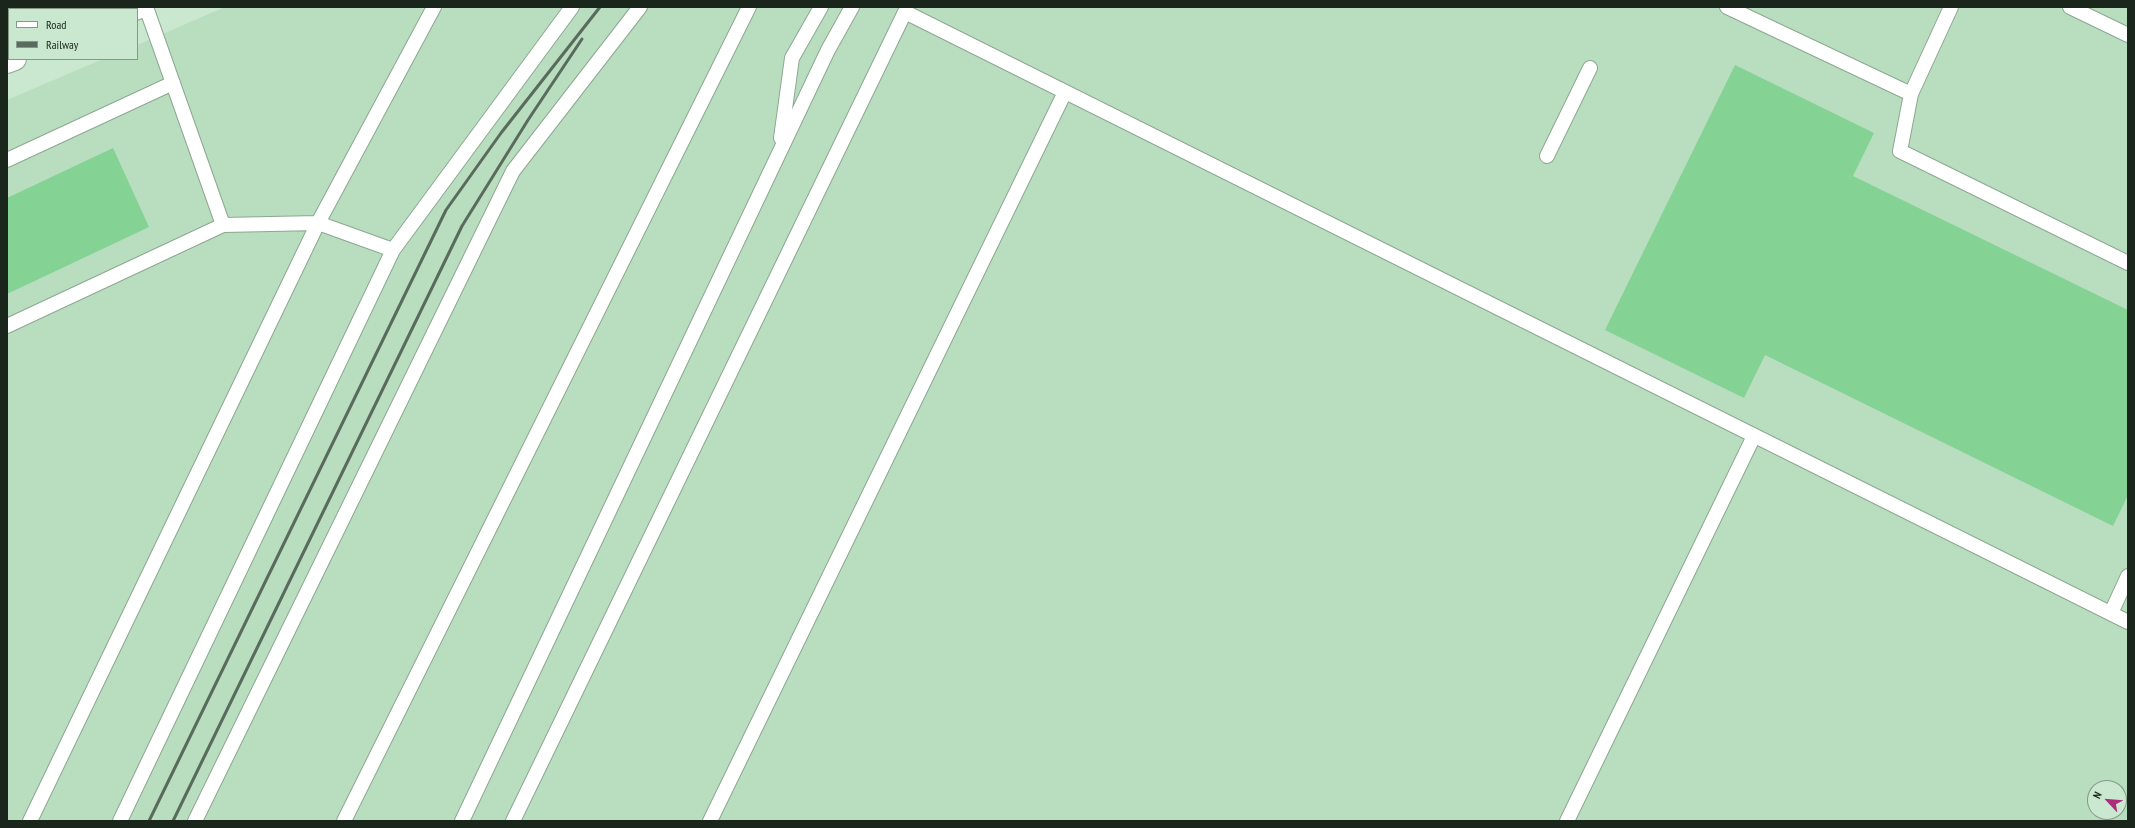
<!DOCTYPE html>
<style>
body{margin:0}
#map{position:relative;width:2135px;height:828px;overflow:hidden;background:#cae8cf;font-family:"PT Sans Narrow",sans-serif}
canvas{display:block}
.frame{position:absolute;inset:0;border:8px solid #1a251c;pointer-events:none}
.legend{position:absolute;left:8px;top:8px;width:130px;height:52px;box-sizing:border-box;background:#cae8cf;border:1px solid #849a87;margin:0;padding:5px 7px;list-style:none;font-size:12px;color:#1a251c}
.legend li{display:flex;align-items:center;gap:8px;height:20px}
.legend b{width:20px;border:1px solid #849a87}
.north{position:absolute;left:2087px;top:780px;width:40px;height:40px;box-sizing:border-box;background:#cae8cf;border:1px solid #849a87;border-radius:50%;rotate:296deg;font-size:11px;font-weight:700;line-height:16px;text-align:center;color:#1a251c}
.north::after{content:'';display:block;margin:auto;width:14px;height:18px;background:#ad2c79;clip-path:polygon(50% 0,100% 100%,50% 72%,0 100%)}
</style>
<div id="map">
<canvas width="2135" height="828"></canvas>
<div class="frame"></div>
<ul class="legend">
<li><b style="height:5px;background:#fff"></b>Road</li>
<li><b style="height:5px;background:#596b5c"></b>Railway</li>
</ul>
<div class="north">N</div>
</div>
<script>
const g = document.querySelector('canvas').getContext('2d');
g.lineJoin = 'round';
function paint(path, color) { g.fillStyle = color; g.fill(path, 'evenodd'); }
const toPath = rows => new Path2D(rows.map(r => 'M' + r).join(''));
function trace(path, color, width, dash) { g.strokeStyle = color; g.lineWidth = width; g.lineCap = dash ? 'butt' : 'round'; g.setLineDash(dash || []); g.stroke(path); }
const built = toPath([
 [225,7,2128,7,2128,821,7,821,7,100,103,59,137,59,137,45],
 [2095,788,2119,788,2119,812,2095,812]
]);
const building = toPath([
 [1735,65,1874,133,1853,176,2128,310,2128,495,2113,526,1765,355,1744,398,1605,330],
 [113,148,149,227,7,294,7,198]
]);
const service = toPath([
 [1727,7,1911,94],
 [1951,7,1911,94,1900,151,2128,263],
 [2070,7,2128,35],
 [7,17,9,23],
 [781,138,792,58,821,7],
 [1547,156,1590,68],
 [7,160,173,83],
 [223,225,318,223,393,250],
 [7,326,223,225,146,7],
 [2111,613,2128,576],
 [30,821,318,223,434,7],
 [120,821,393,250,572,7],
 [195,821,513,171,640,7],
 [344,821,749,7],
 [462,821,828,50,852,7],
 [513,821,905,12,2128,622],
 [710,821,1065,92],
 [1567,821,1754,436]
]);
const tertiary = toPath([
 [135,9,140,7],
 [7,62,15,59]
]);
const rail = toPath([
 [9,9,14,7],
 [149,821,446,210,501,133,600,7],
 [173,821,462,226,528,120,582,39]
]);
paint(built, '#b9ddbf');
paint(building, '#84d294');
trace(service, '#8ca890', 16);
trace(tertiary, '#8ca890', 24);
trace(service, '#fff', 14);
trace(tertiary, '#fff', 22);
trace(rail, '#596b5c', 3);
</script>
